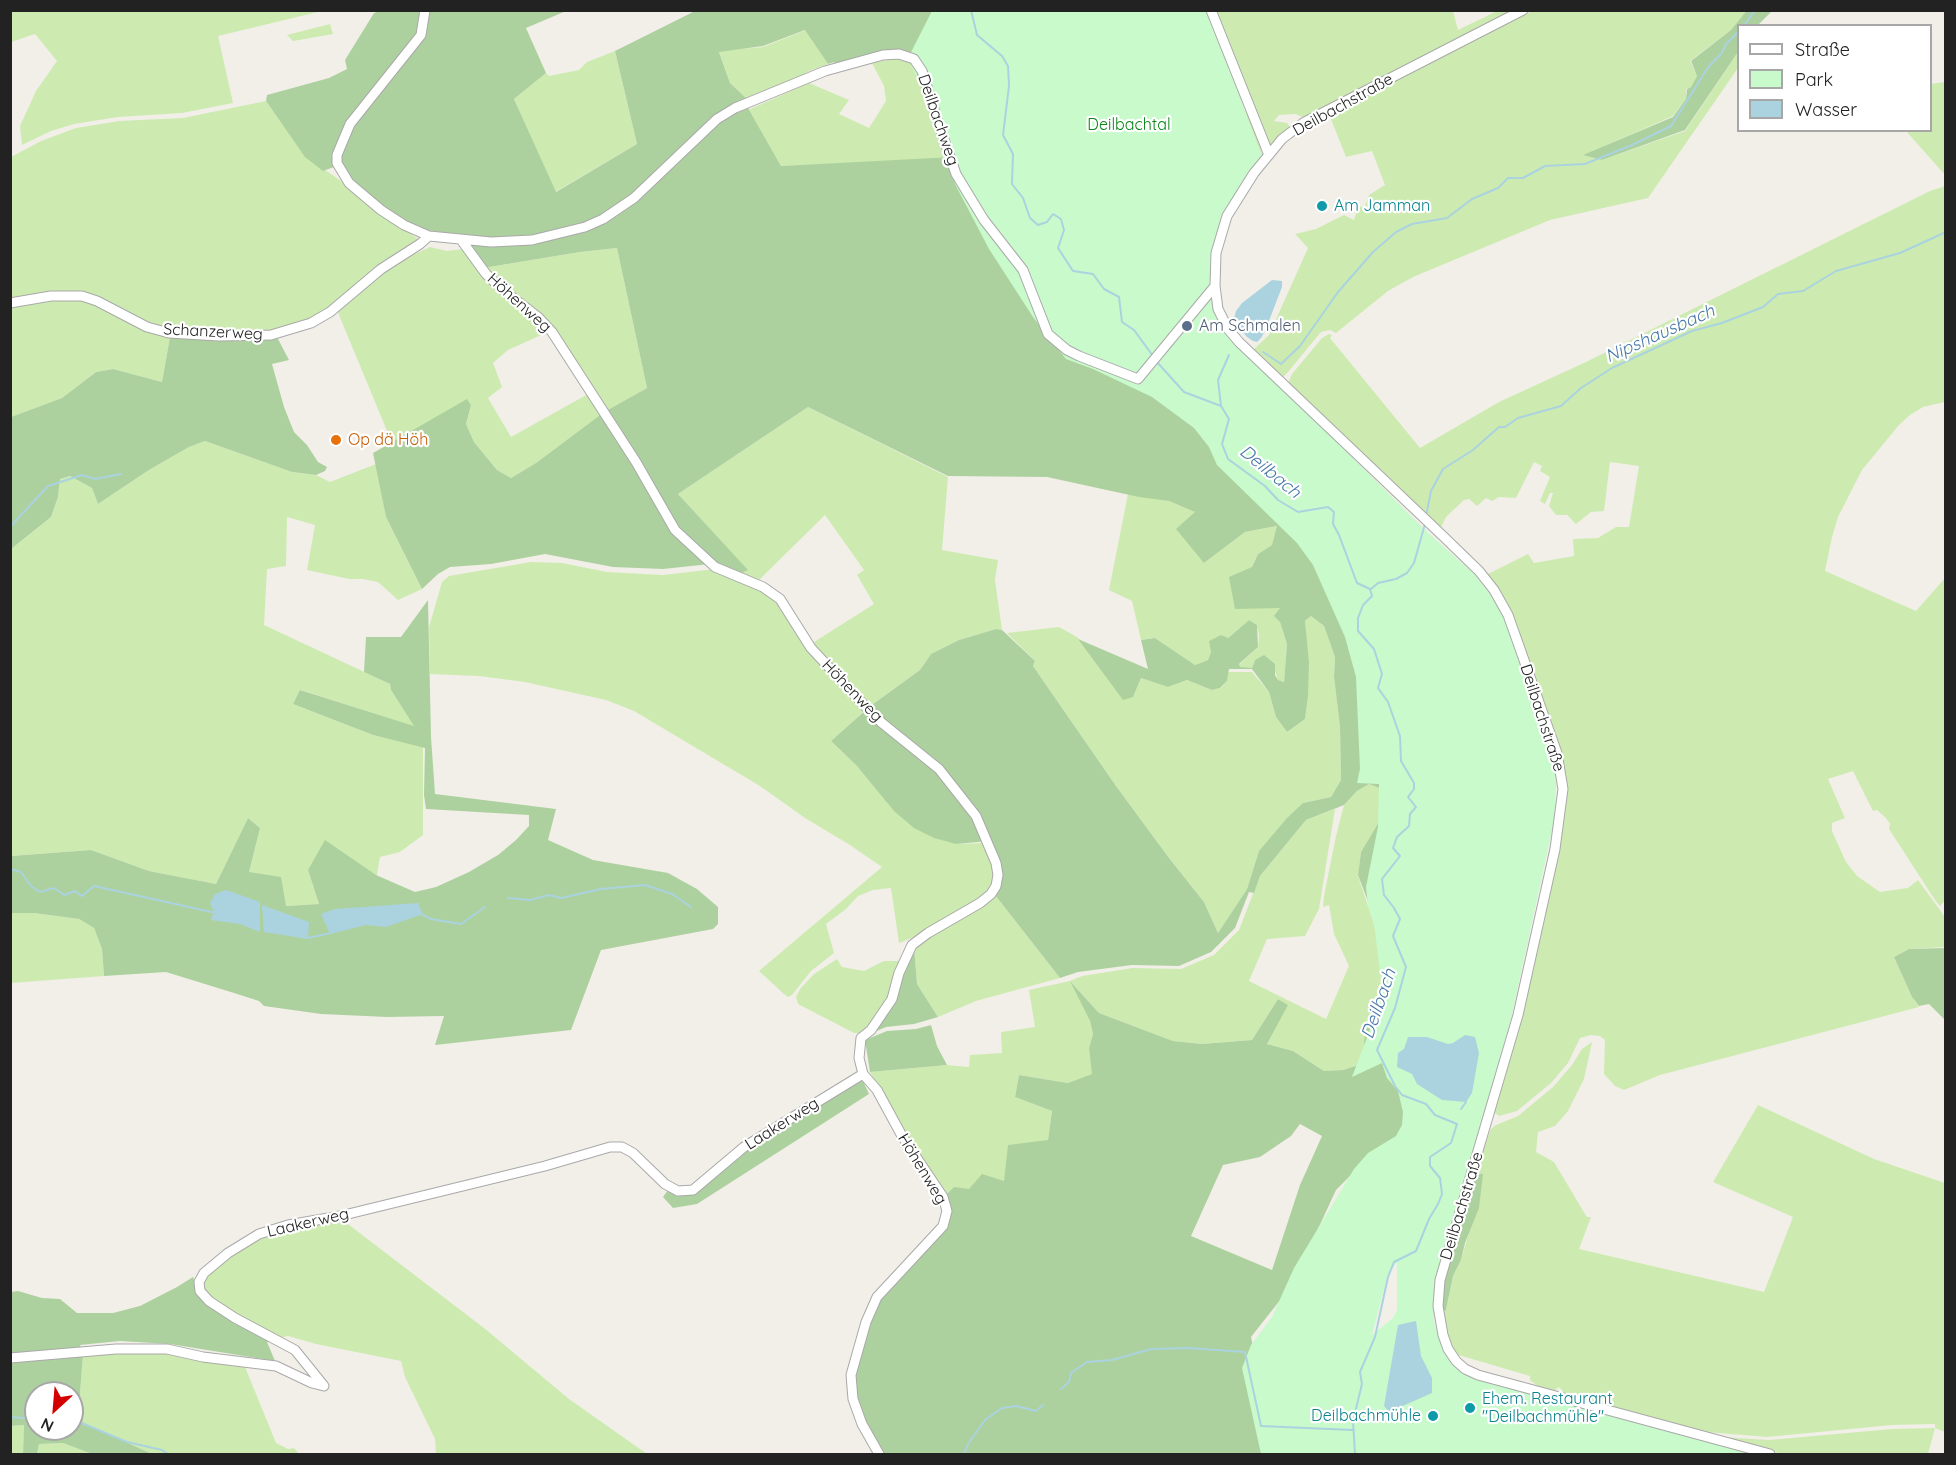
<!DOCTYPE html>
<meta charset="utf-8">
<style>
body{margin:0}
#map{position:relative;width:1956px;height:1465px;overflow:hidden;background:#f2efe9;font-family:Quicksand,sans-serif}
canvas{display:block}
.frame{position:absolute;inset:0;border:12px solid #222;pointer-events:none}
.legend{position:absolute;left:1737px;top:24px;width:195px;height:108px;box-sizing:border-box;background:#fff;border:2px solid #a7a7a7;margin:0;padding:8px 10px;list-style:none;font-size:18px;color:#222}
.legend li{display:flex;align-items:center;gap:12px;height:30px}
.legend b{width:30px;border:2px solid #a7a7a7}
.north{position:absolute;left:24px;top:1381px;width:60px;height:60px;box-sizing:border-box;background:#fff;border:2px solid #a7a7a7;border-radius:50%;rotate:206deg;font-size:16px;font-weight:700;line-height:24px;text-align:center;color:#222}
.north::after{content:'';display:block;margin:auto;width:21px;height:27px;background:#d40000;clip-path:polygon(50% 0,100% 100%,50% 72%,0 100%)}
</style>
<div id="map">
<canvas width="1956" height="1465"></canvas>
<div class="frame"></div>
<ul class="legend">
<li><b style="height:8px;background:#fff"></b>Straße</li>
<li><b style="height:16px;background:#c8facc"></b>Park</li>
<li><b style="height:16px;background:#aad3df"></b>Wasser</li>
</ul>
<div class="north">N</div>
</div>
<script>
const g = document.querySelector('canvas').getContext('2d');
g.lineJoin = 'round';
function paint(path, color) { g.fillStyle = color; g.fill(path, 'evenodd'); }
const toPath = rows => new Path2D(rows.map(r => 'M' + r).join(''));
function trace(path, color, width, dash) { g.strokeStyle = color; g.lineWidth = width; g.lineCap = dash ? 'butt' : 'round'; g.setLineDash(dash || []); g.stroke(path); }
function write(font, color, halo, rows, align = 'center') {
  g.font = font + ' Quicksand,sans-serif'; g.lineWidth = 4.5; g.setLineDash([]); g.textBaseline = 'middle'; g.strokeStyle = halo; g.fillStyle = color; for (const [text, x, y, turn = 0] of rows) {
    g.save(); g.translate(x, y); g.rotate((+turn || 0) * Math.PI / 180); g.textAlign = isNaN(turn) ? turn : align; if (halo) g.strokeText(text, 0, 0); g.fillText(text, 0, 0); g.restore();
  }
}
const grass = toPath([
 [10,11,11,10,322,11,218,36,233,103,182,113,118,117,74,124,51,131,22,145,20,126,36,91,57,61,35,34,11,42],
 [1214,11,1453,11,1458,30,1497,11,1514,11,1306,118,1295,114,1279,115,1274,121,1287,123,1290,127,1273,146,1268,146,1252,120,1262,154,1261,157,1247,122,1245,106],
 [1532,11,1746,11,1731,30,1690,61,1697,76,1691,87,1686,89,1686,99,1673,116,1584,155,1602,160,1685,131,1738,52,1738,68,1648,198,1550,220,1413,277,1388,291,1336,333,1330,330,1321,332,1288,372,1283,377,1280,377,1253,350,1269,335,1308,248,1295,234,1316,229,1344,215,1354,220,1358,207,1365,206,1369,195,1385,185,1372,151,1346,157,1329,114],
 [330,24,333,34,293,41,287,35],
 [806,30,828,64,809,71,805,73,805,78,747,99,730,83,719,51,763,47],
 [615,51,637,144,555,192,514,99,546,73,549,76,579,70,587,62],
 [899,58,911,62,918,70,946,159,781,166,748,110,809,83,849,100,839,114,869,128,886,101,884,86,872,63],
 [1945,82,1946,82,1945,175,1906,131,1930,130,1931,84],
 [266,101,306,157,347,185,385,218,420,240,368,273,333,304,308,321,276,332,244,333,171,330,147,324,100,299,11,300,11,157,41,141,76,128,119,121,183,118],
 [1945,186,1945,402,1923,407,1910,415,1899,425,1862,470,1838,517,1832,537,1825,571,1916,611,1945,578,1945,901,1940,906,1935,900,1889,829,1890,824,1886,818,1877,810,1873,811,1853,771,1828,779,1845,818,1832,823,1832,831,1846,862,1857,876,1880,892,1908,888,1918,880,1945,917,1945,947,1909,949,1894,957,1912,997,1919,1007,1660,1075,1624,1090,1615,1086,1604,1074,1605,1040,1600,1036,1591,1035,1580,1038,1568,1063,1551,1083,1517,1111,1499,1116,1495,1113,1494,1110,1521,1015,1567,788,1511,614,1497,587,1486,575,1528,554,1534,563,1574,556,1573,539,1598,538,1616,527,1629,527,1639,466,1610,462,1604,511,1591,512,1576,524,1567,515,1556,515,1549,506,1553,493,1550,493,1545,504,1540,501,1550,477,1540,471,1542,466,1534,462,1516,498,1499,497,1492,501,1486,498,1477,506,1469,499,1464,500,1446,517,1440,529,1288,383,1292,374,1322,338,1329,334,1332,335,1330,338,1420,448,1499,402,1586,362,1930,191],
 [430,247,447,251,463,249,548,332,508,350,493,363,502,387,488,398,511,437,588,394,600,415,536,463,511,478,497,470,474,442,466,424,471,405,392,443,339,315,338,310,370,282,398,262],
 [617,248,647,388,604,412,572,357,483,268,580,252],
 [79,299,94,303,143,330,170,337,162,382,113,369,96,372,62,398,11,417,11,308,53,301],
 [808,407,948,477,942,550,998,560,995,580,1002,630,996,629,959,640,931,654,920,670,869,707,811,644,874,604,857,575,864,570,825,515,756,583,737,575,747,570,678,494],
 [205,441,292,472,316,475,330,482,376,464,386,517,422,589,398,600,378,582,363,579,349,579,307,570,315,525,287,517,286,566,267,569,264,625,390,684,391,690,415,727,301,690,293,704,373,735,423,747,423,835,400,852,380,857,377,875,308,870,319,904,285,906,249,872,260,828,248,818,216,884,149,871,91,850,11,856,11,549,51,517,58,497,60,479,70,476,92,488,98,504,149,470,189,447],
 [1128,494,1169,501,1196,512,1204,563,1245,532,1278,526,1272,545,1258,554,1252,567,1281,608,1280,622,1287,644,1284,682,1278,680,1275,671,1255,660,1252,668,1240,668,1239,665,1258,647,1259,635,1257,625,1249,620,1211,652,1208,660,1195,665,1155,638,1141,640,1132,601,1109,590],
 [531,562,562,563,607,572,663,575,715,569,768,594,776,600,864,711,831,741,857,766,956,844,983,843,993,864,993,883,989,891,982,898,924,933,899,943,891,888,873,890,858,896,846,909,826,924,834,953,811,971,792,995,788,997,784,994,759,971,882,867,850,845,805,818,760,786,634,711,606,700,525,682,479,676,430,674,429,627,442,582,449,576],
 [1311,616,1324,626,1335,657,1334,677,1340,727,1341,780,1331,797,1303,803,1259,851,1247,889,1218,933,1204,902,1169,858,1116,786,1033,666,1035,661,1007,633,1059,627,1077,637,1133,697,1141,678,1168,687,1187,680,1212,690,1221,688,1227,681,1228,672,1252,672,1269,692,1276,717,1287,732,1305,719,1308,697,1305,621],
 [1369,784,1392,793,1383,815,1361,852,1358,876,1389,969,1371,1061,1343,1070,1324,1071,1293,1051,1267,1044,1287,1005,1278,999,1252,1040,1202,1044,1173,1041,1099,1013,1072,983,1090,1021,1093,1034,1089,1048,1093,1074,1068,1083,1019,1075,1015,1097,1052,1111,1048,1140,1004,1181,945,1196,920,1160,870,1072,947,1065,969,1067,970,1055,1002,1053,1001,1032,1035,1027,1029,990,1070,981,1082,976,1133,968,1181,969,1214,955,1239,930,1260,876,1306,820,1335,809,1319,909,1305,936,1267,939,1249,981,1326,1019,1349,966,1334,934,1329,905,1323,907,1324,896,1336,836,1344,805,1357,791],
 [995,895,1060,978,976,1001,938,1017,917,984,914,946],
 [11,913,34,913,79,919,94,928,102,949,104,976,11,983],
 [837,959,842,967,864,971,884,961,902,961,890,998,865,1033,854,1033,798,1004,796,997,800,989,814,974],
 [1592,1042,1584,1079,1568,1111,1555,1126,1538,1132,1536,1152,1554,1162,1585,1214,1587,1217,1591,1217,1579,1249,1764,1292,1793,1217,1713,1182,1758,1105,1874,1159,1945,1183,1945,1432,1935,1428,1928,1454,1782,1454,1720,1437,1769,1440,1892,1429,1935,1428,1935,1424,1892,1425,1767,1437,1694,1431,1561,1395,1562,1390,1559,1387,1552,1392,1540,1388,1530,1380,1530,1376,1455,1354,1448,1340,1442,1312,1446,1310,1453,1276,1461,1260,1471,1226,1482,1174,1475,1173,1491,1129,1496,1125,1518,1116,1553,1087,1572,1065,1582,1049],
 [340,1218,484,1328,569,1399,647,1454,436,1454,435,1439,405,1377,401,1361,316,1344,288,1336,280,1338,238,1317,204,1292,202,1284,206,1275,266,1233],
 [168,1350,243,1362,276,1443,288,1449,294,1448,299,1454,152,1454,78,1420,83,1354],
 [24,1425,23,1454,11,1454,11,1426],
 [63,1443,92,1454,37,1454,39,1444]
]);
const forest = toPath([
 [1747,10,1772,11,1758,25,1738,26,1738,52,1685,130,1602,160,1583,155,1673,117,1686,99,1687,89,1691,87,1697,76,1691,61,1731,30],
 [380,11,566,11,526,28,546,73,514,99,556,192,637,144,615,51,695,11,979,11,981,33,1013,59,1029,132,1036,181,1060,207,1075,235,1073,262,1094,266,1119,284,1135,300,1137,314,1156,341,1156,350,1161,360,1184,390,1217,404,1231,403,1237,409,1234,422,1237,457,1248,461,1290,504,1301,500,1308,505,1319,500,1334,503,1341,514,1363,567,1380,589,1384,599,1372,614,1385,650,1391,697,1404,715,1401,727,1408,738,1404,747,1407,762,1431,798,1420,818,1402,842,1405,856,1398,877,1392,885,1405,914,1402,935,1409,959,1408,1015,1390,1038,1394,1045,1392,1059,1394,1071,1406,1076,1405,1131,1367,1159,1336,1190,1292,1285,1251,1337,1275,1454,881,1454,864,1423,854,1399,853,1375,868,1324,879,1298,946,1224,950,1207,945,1196,954,1187,969,1189,982,1174,1004,1181,1008,1145,1048,1140,1052,1111,1015,1097,1019,1075,1068,1083,1092,1074,1089,1048,1093,1034,1090,1021,1070,981,1099,1013,1173,1041,1202,1044,1252,1040,1278,999,1288,1005,1267,1044,1293,1051,1324,1071,1343,1070,1371,1061,1364,1043,1366,1029,1380,1013,1388,997,1390,980,1389,969,1379,963,1381,953,1386,949,1358,875,1361,852,1383,815,1392,793,1369,784,1357,791,1344,805,1306,820,1260,876,1254,893,1249,892,1235,928,1211,952,1179,966,1132,965,1078,972,1060,978,995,895,1000,885,1001,872,989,841,956,844,934,838,914,828,894,811,857,766,831,741,869,707,920,670,931,654,959,640,996,629,1002,630,1035,661,1033,666,1116,786,1169,858,1204,902,1218,933,1247,889,1259,851,1287,818,1303,803,1331,797,1341,780,1340,727,1334,677,1335,657,1324,626,1311,616,1305,621,1309,663,1308,697,1305,719,1287,732,1276,717,1269,692,1252,669,1229,669,1227,681,1220,688,1212,690,1187,680,1168,687,1141,678,1133,697,1123,700,1078,639,1148,669,1141,640,1155,638,1195,665,1208,660,1211,652,1209,641,1221,635,1228,638,1249,620,1257,625,1258,647,1239,664,1240,667,1252,668,1255,660,1264,655,1275,664,1275,675,1278,680,1284,682,1287,644,1280,622,1274,616,1280,608,1235,609,1229,577,1252,567,1258,554,1272,545,1277,526,1245,532,1204,563,1176,529,1195,512,1169,501,1139,497,1047,477,948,476,808,407,678,494,748,570,737,575,716,565,677,530,644,469,604,412,647,388,617,248,580,252,483,268,461,235,426,230,404,221,381,208,357,187,347,174,342,164,323,171,305,157,266,101,267,95,329,78,347,69,345,60,374,13],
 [805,30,828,64,834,62,836,67,898,55,912,60,924,70,953,157,781,166,749,110,747,99,730,83,719,52,763,46],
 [1300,1124,1322,1136,1300,1185,1272,1270,1191,1236,1223,1165,1260,1157,1291,1136],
 [170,337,225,340,278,339,289,360,272,364,284,407,294,432,307,445,318,462,327,467,325,471,316,475,292,472,205,441,189,447,149,470,98,504,92,488,70,476,60,479,58,497,51,517,11,549,11,417,62,398,96,372,113,369,162,382],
 [467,399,471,405,466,424,474,442,497,470,511,478,536,463,600,415,633,463,673,532,710,564,663,569,613,567,545,554,491,564,450,567,438,574,422,589,386,517,373,453],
 [428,600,431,737,435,794,556,809,548,840,593,860,668,873,697,889,718,907,718,924,713,929,601,950,571,1030,435,1045,444,1016,387,1017,321,1014,264,1006,259,1001,234,993,166,972,104,976,102,949,94,928,79,919,34,913,11,913,11,856,91,850,149,871,216,884,248,818,260,828,249,872,281,877,286,906,319,904,308,870,325,840,376,875,415,892,436,887,469,872,498,855,516,840,529,826,529,815,426,809,424,795,425,748,373,735,293,704,300,690,414,726,391,690,390,684,364,672,366,637,401,637],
 [914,946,917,984,938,1017,914,1024,886,1027,872,1033],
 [1945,948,1946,948,1945,1020,1929,1004,1919,1006,1912,997,1894,957,1909,949],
 [931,1025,937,1046,947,1065,870,1072,865,1040,887,1031,916,1029],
 [863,1081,869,1094,697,1204,673,1208,663,1197,668,1190,688,1194,745,1148,853,1084],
 [1475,1173,1483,1174,1479,1208,1465,1243,1461,1260,1453,1276,1446,1310,1442,1312,1441,1301,1444,1281],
 [193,1277,198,1291,271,1341,267,1342,275,1361,170,1344,120,1341,80,1345,83,1354,78,1420,152,1454,92,1454,63,1443,39,1444,37,1454,23,1454,24,1425,11,1426,11,1292,18,1291,42,1298,60,1299,77,1313,113,1313,140,1306,177,1287],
 [36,1393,72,1393,72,1429,36,1429]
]);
const park = toPath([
 [932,11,1211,11,1224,44,1246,114,1262,156,1219,229,1213,290,1235,340,1425,530,1474,574,1501,608,1557,770,1554,821,1511,1019,1434,1293,1434,1321,1439,1339,1447,1356,1463,1371,1757,1454,1261,1454,1242,1368,1251,1345,1272,1317,1294,1268,1354,1169,1368,1153,1396,1136,1402,1125,1403,1112,1398,1091,1387,1078,1382,1063,1352,1077,1377,1011,1382,989,1374,923,1368,906,1366,887,1378,827,1379,784,1357,783,1360,769,1356,677,1345,637,1313,565,1297,543,1217,465,1209,447,1194,428,1152,397,1093,369,1066,359,1033,317,989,249,955,184,924,93,908,58],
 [1397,1262,1397,1310,1393,1318,1372,1335,1387,1277]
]);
const water = toPath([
 [1272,280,1282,281,1282,287,1265,331,1261,338,1257,342,1253,341,1247,337,1235,323,1234,318,1236,311,1242,303],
 [226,890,260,902,260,932,240,924,211,920,214,912,210,903,215,894],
 [418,903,423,914,386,927,366,925,330,934,321,914,335,909],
 [262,905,309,922,308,939,264,932],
 [1465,1035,1475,1037,1479,1053,1472,1093,1466,1102,1442,1100,1417,1084,1412,1074,1397,1067,1398,1053,1404,1049,1408,1037,1427,1037,1448,1044,1453,1043],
 [1416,1321,1421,1356,1432,1378,1432,1393,1389,1412,1384,1406,1398,1325]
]);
const stream = toPath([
 [971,10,977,35,1002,56,1008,66,1009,86,1003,135,1013,154,1012,184,1023,198,1030,218,1038,225,1047,222,1053,214,1061,219,1064,230,1058,248,1073,271,1093,274,1104,289,1119,297,1122,322,1134,330,1153,356],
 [1744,26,1755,10],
 [1263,352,1281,364,1300,346,1338,292,1373,252,1396,232,1412,224,1447,218,1472,199,1498,188,1508,178,1523,178,1545,166,1585,164,1632,145,1671,126,1709,66,1721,54,1726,44,1738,32],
 [1156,361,1184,392,1221,406,1229,419,1222,444,1228,459,1265,486,1278,500,1298,512,1328,507,1334,512,1333,524,1339,535,1357,583,1370,589,1372,596,1363,605,1358,618,1358,631,1374,649,1382,674,1378,688,1388,702,1400,736,1401,761,1414,783,1414,789,1408,797,1416,807,1410,814,1409,826,1397,837,1393,848,1400,856,1382,879,1384,895,1394,908,1400,919,1393,936,1406,967,1395,1008,1377,1050,1395,1086,1402,1095,1426,1104,1435,1115,1457,1124,1451,1143,1430,1157,1430,1166,1440,1178,1442,1194,1438,1204,1429,1219,1416,1251,1394,1262,1388,1277,1375,1337,1360,1372,1362,1384,1353,1421,1355,1454],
 [1221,406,1218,380,1229,355],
 [1426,516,1431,491,1443,469,1473,450,1499,427,1505,427,1518,418,1561,406,1581,388,1612,368,1692,331,1722,323,1763,307,1778,294,1803,291,1836,271,1900,253,1946,232],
 [10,527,48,486,82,475,95,479,121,474],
 [1371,589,1378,583,1396,579,1407,573,1414,563,1425,524],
 [10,869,21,872,31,886,40,892,54,888,64,895,75,891,82,896,94,886,216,913],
 [508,898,530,900,549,895,561,898,601,889,645,885,672,894,691,907],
 [421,914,431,919,461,924,485,907],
 [308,938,331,933],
 [1461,1109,1466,1102],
 [1061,1389,1069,1382,1071,1373,1087,1362,1112,1360,1151,1349,1188,1348,1245,1352,1261,1426,1352,1430],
 [10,1417,36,1419],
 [72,1419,127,1442,162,1450,168,1454],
 [964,1454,968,1444,985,1420,1002,1408,1016,1406,1036,1411,1043,1405]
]);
const minor = toPath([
 [425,10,421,35,350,124,337,155,337,163,349,183,381,210,404,225,429,236,491,242,532,240,585,227,603,219,634,198,717,119,735,108,825,71,883,55,899,54,914,59,922,71,937,119,956,174,984,220,1023,270,1048,334,1067,350,1079,356,1138,379,1215,286],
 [1211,10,1269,155],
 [1523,10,1303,123,1282,139,1254,173,1227,216,1216,253,1215,286,1218,309,1228,329,1239,342,1445,538,1479,571,1494,590,1508,615,1557,753,1563,789,1555,849,1518,1015,1440,1280,1438,1306,1443,1335,1448,1349,1456,1361,1465,1369,1478,1375,1770,1454],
 [462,241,486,274,503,290,538,317,552,332,636,462,675,530,715,567,763,587,780,599,811,648,864,705,882,723,939,769,976,816,996,863,998,875,996,886,991,894,980,903,928,933,912,945,899,973,892,999,871,1030,861,1038,859,1058,863,1074,877,1090,902,1136,943,1197,947,1211,943,1226,877,1297,866,1322,851,1375,853,1399,862,1424,879,1454],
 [10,303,51,296,82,296,97,301,147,327,169,333,219,336,271,335,311,323,330,312,381,269,420,244,429,236],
 [10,1358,116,1349,167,1349,203,1357,276,1366,312,1383,324,1386,295,1350,235,1318,209,1301,200,1291,199,1282,204,1273,228,1253,259,1234,288,1225,340,1216,545,1166,610,1147,622,1147,633,1153,665,1184,678,1191,693,1190,744,1147,863,1074]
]);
const markers = [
 [1322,206,6,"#0f9aa8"],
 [1187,326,6,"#5c6f8a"],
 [336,440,6,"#e8710a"],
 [1470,1408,6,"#0f9aa8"],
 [1433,1416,6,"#0f9aa8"]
];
const streetNames = [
 ["Deilbachstraße",1343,105,-29],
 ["Deilbachweg",938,120,71],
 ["Höhenweg",519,303,42],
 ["Schanzerweg",213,332,3],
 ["Höhenweg",852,691,46],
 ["Deilbachstraße",1542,718,72],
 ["Laakerweg",782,1124,-32],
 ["Höhenweg",922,1169,59],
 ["Deilbachstraße",1462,1206,-73],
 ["Laakerweg",308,1223,-13]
];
const parkNames = [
 ["Deilbachtal",1129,125]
];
const cultureNames = [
 ["Am Jamman",1334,206],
 ["Ehem. Restaurant",1482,1399],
 ["\"Deilbachmühle\"",1482,1417],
 ["Deilbachmühle",1421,1416,"right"]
];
const serviceNames = [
 ["Am Schmalen",1199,326]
];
const foodNames = [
 ["Op dä Höh",348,440]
];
const waterNames = [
 ["Nipshausbach",1660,334,-24],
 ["Deilbach",1270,472,39],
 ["Deilbach",1379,1004,-71]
];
paint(grass, '#cdebb0');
paint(forest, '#add19e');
paint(park, '#c8facc');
paint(water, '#aad3df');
trace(stream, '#aad3df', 2);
trace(minor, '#a9a9a9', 11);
trace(minor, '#fff', 9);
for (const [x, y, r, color] of markers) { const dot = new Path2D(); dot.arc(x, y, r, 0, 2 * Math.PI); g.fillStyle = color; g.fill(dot); trace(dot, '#fff', 2); }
write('16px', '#222', '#fff', streetNames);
write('16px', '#0c8416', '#fff', parkNames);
write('16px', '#0d838f', '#fff', cultureNames, 'left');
write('16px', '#4e5e75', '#fff', serviceNames, 'left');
write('16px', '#c56008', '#fff', foodNames, 'left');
write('italic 18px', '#4a7aab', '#fff', waterNames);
</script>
